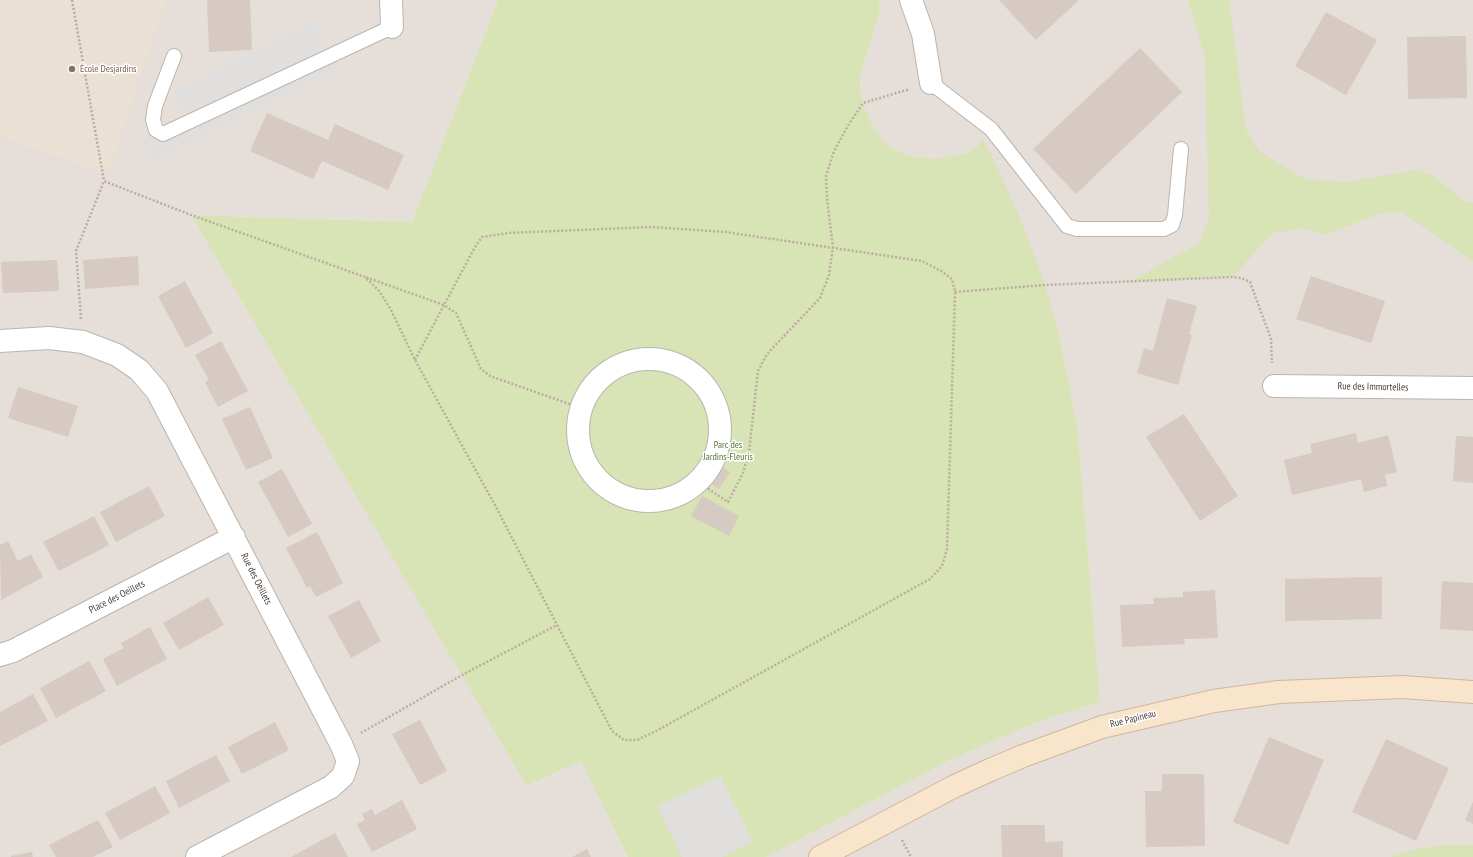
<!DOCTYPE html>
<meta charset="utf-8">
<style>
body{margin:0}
canvas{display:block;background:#f3eee9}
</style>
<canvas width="1473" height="857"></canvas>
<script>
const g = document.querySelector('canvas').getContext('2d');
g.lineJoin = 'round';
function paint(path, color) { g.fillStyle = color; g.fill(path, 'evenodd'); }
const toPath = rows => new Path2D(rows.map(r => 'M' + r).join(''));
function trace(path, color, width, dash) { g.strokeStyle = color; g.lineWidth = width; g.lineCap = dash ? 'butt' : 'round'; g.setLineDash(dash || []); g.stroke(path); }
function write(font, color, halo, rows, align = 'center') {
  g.font = font + ' "PT Sans Narrow",sans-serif'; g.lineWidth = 3; g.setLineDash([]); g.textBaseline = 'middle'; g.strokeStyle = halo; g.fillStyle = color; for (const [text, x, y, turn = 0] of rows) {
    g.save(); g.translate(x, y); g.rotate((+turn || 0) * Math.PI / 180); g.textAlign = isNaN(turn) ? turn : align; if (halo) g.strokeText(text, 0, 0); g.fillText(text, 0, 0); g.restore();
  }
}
const residential = toPath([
 [0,0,498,0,412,222,191,215,528,786,581,761,628,857,0,857],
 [879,0,1473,0,1473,857,766,857,950,760,1037,722,1100,702,1078,433,1069,382,1058,332,983,140,977,147,963,154,935,159,909,156,889,147,873,127,863,103,860,90,861,73,880,11]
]);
const education = toPath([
 [0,0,166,0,108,174,0,137]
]);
const green = toPath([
 [498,0,879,0,880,11,861,73,860,90,863,103,873,127,889,147,909,156,935,159,963,154,977,147,983,139,1006,186,1026,233,1045,285,1058,332,1069,382,1078,433,1100,702,1037,722,950,760,766,857,628,857,581,761,527,786,191,215,412,222],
 [1188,0,1229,0,1246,130,1260,152,1305,179,1345,182,1417,170,1435,177,1465,202,1473,203,1473,261,1403,213,1384,212,1324,235,1303,228,1273,233,1232,277,1129,282,1199,243,1209,218,1205,57],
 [1443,845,1473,845,1473,857,1390,857,1417,849]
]);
const parking = toPath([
 [313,20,339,70,153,163,140,137,184,115,172,91],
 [720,776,753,842,722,857,682,857,657,807]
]);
const building = toPath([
 [207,0,250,0,252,50,209,52],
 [999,0,1079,0,1036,40],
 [1326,12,1377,40,1346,95,1295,66],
 [1466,36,1467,98,1408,99,1407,37],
 [1140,48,1182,92,1076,194,1033,149],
 [267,113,328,140,335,124,404,155,388,190,322,161,313,179,250,151],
 [138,256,139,285,85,289,83,260],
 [57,260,59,291,3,293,1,262],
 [1311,276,1385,301,1371,343,1296,319],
 [185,281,213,333,186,348,158,296],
 [1167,298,1197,306,1189,334,1192,335,1178,385,1137,373,1144,348,1153,351],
 [221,341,248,391,218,407,205,382,209,380,195,355],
 [18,387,78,406,68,437,8,418],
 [250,407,273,458,246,470,222,419],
 [1184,414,1238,496,1200,521,1146,437],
 [1356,433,1358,443,1388,435,1397,472,1385,475,1387,486,1364,492,1361,479,1292,495,1284,460,1312,453,1310,444],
 [1456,436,1473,437,1473,483,1453,481],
 [717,463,730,472,719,489,706,480],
 [282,469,312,524,288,537,258,482],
 [149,486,165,516,116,542,100,512],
 [702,496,739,516,729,536,691,516],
 [94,516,109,545,59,571,43,542],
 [317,532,343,583,316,597,310,586,307,588,286,548],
 [8,541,18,561,31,554,43,577,1,600,0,545],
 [1382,577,1382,619,1285,621,1285,579],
 [1442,581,1473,583,1473,631,1440,629],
 [1215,590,1218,638,1184,639,1185,644,1122,647,1120,605,1154,604,1153,598,1183,597,1183,592],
 [208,597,224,625,179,650,163,623],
 [359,600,381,641,351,658,328,616],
 [150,627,167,659,117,686,103,659,124,648,121,643],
 [89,661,106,691,56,718,40,688],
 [33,694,48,721,0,746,0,712],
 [420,720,447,771,420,785,392,734],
 [275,722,289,750,242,774,228,747],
 [1269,737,1324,760,1288,845,1233,822],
 [1386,739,1449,768,1416,841,1352,812],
 [216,755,230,781,179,808,166,781],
 [1162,774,1204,774,1205,846,1146,847,1145,791,1162,791],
 [155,786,170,813,120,840,105,813],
 [402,800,417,829,372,852,357,824,365,820,362,814,372,809,375,815],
 [1473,802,1473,824,1465,820],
 [98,820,113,847,93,857,56,857,49,845],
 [1001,825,1045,825,1045,842,1063,841,1063,857,1002,857],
 [335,833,348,857,291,857],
 [587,849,591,857,572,857],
 [32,852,33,857,11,857,11,856]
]);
const path = toPath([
 [72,0,104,181],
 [955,292,1045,285,1232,277,1241,278,1250,282,1271,339,1272,363],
 [81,319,76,251,104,181,191,215,365,277,379,291,390,308,415,360,496,507,612,731,624,740,637,740,658,730,930,579,942,566,947,549,955,292,952,279,941,271,922,261,725,232,652,227,508,233,482,237,475,247,444,305,365,277],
 [415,360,444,305,456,313,481,369,490,376,581,408],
 [698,482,728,502,743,473,749,452,758,371,767,354,820,298,829,275,833,247,827,199,826,176,834,151,849,124,863,103,910,89],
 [361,733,462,675,557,625],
 [902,840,911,857]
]);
const lane = toPath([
 [174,56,155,106,153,120,156,130,163,134,392,27],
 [931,83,991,129,1067,226,1077,229,1164,229,1172,225,1175,215,1181,149]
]);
const street = toPath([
 [391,0,392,27],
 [911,0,923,34,931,83],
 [0,341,49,338,83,342,117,355,139,370,157,391,341,744,348,761,343,776,331,787,197,857],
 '578 430a71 71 0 1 1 142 0a71 71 0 1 1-142 0Z',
 [1274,386,1473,388],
 [0,655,13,651,234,537]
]);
const secondary = toPath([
 [820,857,953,787,990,770,1023,756,1102,727,1214,701,1279,692,1402,687,1473,692]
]);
const markers = [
 [72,69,4,"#8d6e63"]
];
const educationNames = [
 ["École Desjardins",80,69]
];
const streetNames = [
 ["Rue des Immortelles",1373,387,1],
 ["Rue des Oeillets",256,579,63],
 ["Place des Oeillets",117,597,-27],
 ["Rue Papineau",1133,719,-14]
];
const parkNames = [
 ["Parc des",728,445],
 ["Jardins-Fleuris",728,457]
];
paint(residential, '#e6ded8');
paint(education, '#eae0d4');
paint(green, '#d8e3b6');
paint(parking, '#e1dfdd');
paint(building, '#d6cac2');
trace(lane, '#bdb4ac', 16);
trace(street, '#bdb4ac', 24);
trace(secondary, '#ceb79d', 24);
trace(path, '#bdac9f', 2.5, [2, 2]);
trace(lane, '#fff', 14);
trace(street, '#fff', 22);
trace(secondary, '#f9e5cc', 22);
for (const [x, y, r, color] of markers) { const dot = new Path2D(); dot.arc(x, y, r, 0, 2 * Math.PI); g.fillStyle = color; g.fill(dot); trace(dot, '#fff', 1.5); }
write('10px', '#785e54', '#fff', educationNames, 'left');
write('10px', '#463d38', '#fff', streetNames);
write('10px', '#577231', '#fff', parkNames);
</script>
